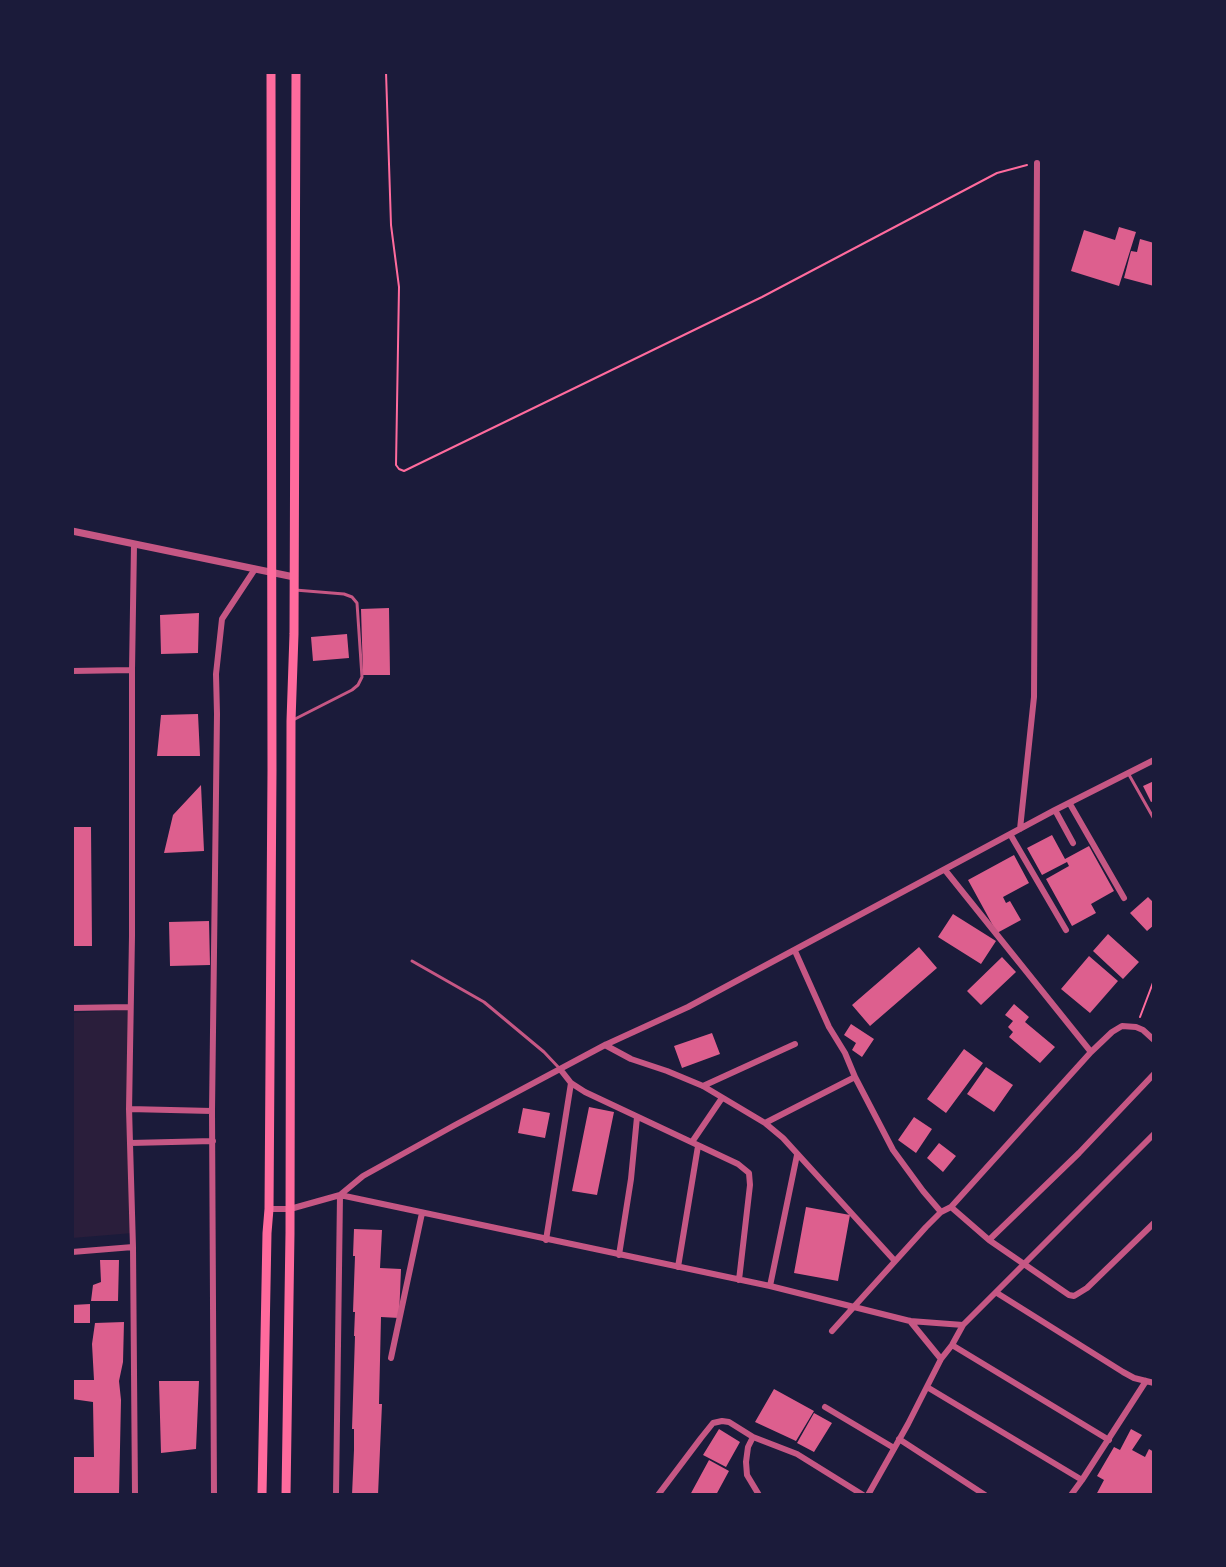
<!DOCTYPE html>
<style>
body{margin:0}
#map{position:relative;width:1226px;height:1567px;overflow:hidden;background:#1b1b3a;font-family:"Alegreya Sans",sans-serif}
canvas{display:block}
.frame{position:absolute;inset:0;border:74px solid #1b1b3a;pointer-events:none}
</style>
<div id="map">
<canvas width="1226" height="1567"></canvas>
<div class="frame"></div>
</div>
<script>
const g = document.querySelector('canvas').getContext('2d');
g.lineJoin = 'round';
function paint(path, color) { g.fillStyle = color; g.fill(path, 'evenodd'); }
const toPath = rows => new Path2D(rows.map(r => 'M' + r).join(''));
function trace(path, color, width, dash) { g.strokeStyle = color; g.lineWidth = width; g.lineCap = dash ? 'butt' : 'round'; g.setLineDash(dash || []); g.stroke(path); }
const green = toPath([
 [133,1009,133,1233,72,1238,72,1013]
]);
const building = toPath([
 [1119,227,1136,232,1119,286,1071,271,1084,230,1115,240],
 [1140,239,1154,243,1154,286,1124,278,1131,251,1137,252],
 [389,608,390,675,363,675,361,609],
 [199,613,198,653,161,654,160,615],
 [347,634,349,658,313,661,311,637],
 [198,714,200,756,157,756,161,715],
 [1154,781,1154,801,1151,802,1143,786],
 [201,785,204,851,164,853,173,815],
 [72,827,91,827,92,946,72,946],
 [1052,835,1065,859,1089,846,1114,891,1091,904,1096,913,1072,926,1046,879,1069,866,1067,862,1042,875,1027,848],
 [1014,855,1029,883,1003,897,1006,903,1010,901,1021,920,997,933,968,880],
 [1148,897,1154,903,1154,925,1147,931,1130,913],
 [953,914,996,941,981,964,938,937],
 [209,921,210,965,170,966,169,922],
 [1108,934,1139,962,1123,979,1093,951],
 [919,947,937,968,870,1026,852,1005],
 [1089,956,1118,981,1090,1013,1061,989],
 [1002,957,1016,972,981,1005,967,991],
 [1014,1004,1029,1017,1025,1022,1055,1047,1040,1063,1009,1037,1013,1032,1008,1027,1013,1021,1005,1015],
 [851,1024,874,1039,862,1057,852,1050,856,1043,844,1035],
 [712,1033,720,1054,682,1068,674,1046],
 [964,1049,983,1063,946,1113,927,1099],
 [986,1067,1013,1085,994,1112,967,1094],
 [589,1107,614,1112,597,1195,572,1191],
 [523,1108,550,1113,545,1138,518,1133],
 [914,1117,932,1129,916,1153,898,1140],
 [939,1143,956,1156,943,1172,927,1158],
 [806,1207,850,1215,838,1281,794,1273],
 [354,1229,382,1230,380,1268,401,1269,399,1318,381,1317,379,1404,382,1404,378,1495,352,1495,354,1450,354,1429,352,1429,355,1336,354,1336,355,1312,353,1312,355,1256,353,1256],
 [100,1260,119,1260,118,1301,91,1301,93,1285,101,1282],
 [90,1304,90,1323,72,1323,72,1305],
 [124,1322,123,1362,119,1381,121,1400,119,1495,72,1495,72,1457,94,1457,93,1402,72,1399,72,1380,94,1380,92,1344,95,1323],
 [159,1381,199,1381,196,1449,161,1453],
 [774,1389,814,1411,796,1441,755,1422],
 [814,1413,832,1423,814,1452,797,1443],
 [719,1429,740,1442,726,1467,703,1455],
 [1131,1429,1142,1435,1132,1450,1145,1457,1149,1449,1154,1452,1154,1493,1153,1495,1096,1495,1104,1480,1097,1476,1114,1447,1120,1450],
 [709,1460,729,1471,716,1495,690,1495]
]);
const path = toPath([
 [386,72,391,225,399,287,396,465,399,469,404,471,762,297,997,173,1027,165],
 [1140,1017,1154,980]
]);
const service = toPath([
 [295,719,352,690,358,685,362,677,357,603,352,597,344,594,295,590],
 [1128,773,1154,819],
 [412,961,484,1002,544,1052,560,1069]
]);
const minor = toPath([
 [134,545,132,670,132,936,129,1109,133,1247,135,1495],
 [72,671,132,670],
 [1070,804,1124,898],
 [1055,810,1073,843],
 [1020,829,1034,697,1037,163],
 [1010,834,1066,930],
 [945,870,1091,1052],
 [795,951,829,1027,845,1053,855,1077,893,1150,923,1191,941,1212],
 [72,1008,130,1007],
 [605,1045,631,1059,667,1071,703,1086,765,1123,783,1138,894,1260],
 [560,1069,571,1083,585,1092,738,1164,749,1173,750,1185,739,1280],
 [703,1086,795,1044],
 [129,1109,212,1111],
 [765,1123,855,1077],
 [692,1142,722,1098],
 [130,1143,213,1141],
 [340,1195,770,1286,910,1321,963,1325],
 [951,1207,989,1240,1069,1295,1074,1296,1087,1288,1154,1223],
 [269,1209,290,1209,340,1195,363,1176,455,1125,605,1045,688,1007,1055,810,1154,760],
 [546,1240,571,1083],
 [989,1240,1079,1153,1154,1074],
 [72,1252,133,1247],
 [619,1255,631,1179,637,1117],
 [678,1267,698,1146],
 [770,1286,797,1155],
 [997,1293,1123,1372,1134,1378,1154,1383],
 [910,1321,941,1359],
 [832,1331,926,1227,941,1212,951,1207,1091,1052,1112,1032,1122,1026,1136,1027,1143,1030,1154,1040],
 [952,1345,1109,1440],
 [391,1358,422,1213],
 [927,1387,1082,1480,1071,1495],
 [825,1407,894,1448],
 [753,1437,797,1454,863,1495],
 [899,1439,985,1495],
 [1082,1480,1146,1381],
 [214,1495,212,1111,217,714,216,674,222,619,255,569],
 [336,1495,340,1195],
 [658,1495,701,1438,713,1423,722,1421,729,1422,753,1437,748,1447,746,1462,747,1475,759,1495],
 [868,1495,908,1424,941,1359,952,1345,963,1325,1154,1134]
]);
const tertiary = toPath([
 [72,531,294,577]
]);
const primary = toPath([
 [262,1495,267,1233,269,1209,272,770,271,72],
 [286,1495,290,1233,291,721,294,634,296,72]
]);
paint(green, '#2a1e3b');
paint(building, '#dd5f8e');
trace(path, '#ff6b9d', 2);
trace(service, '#c65784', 3);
trace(minor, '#c65784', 6);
trace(tertiary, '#c65784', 7);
trace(primary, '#ff6b9d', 9);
</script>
